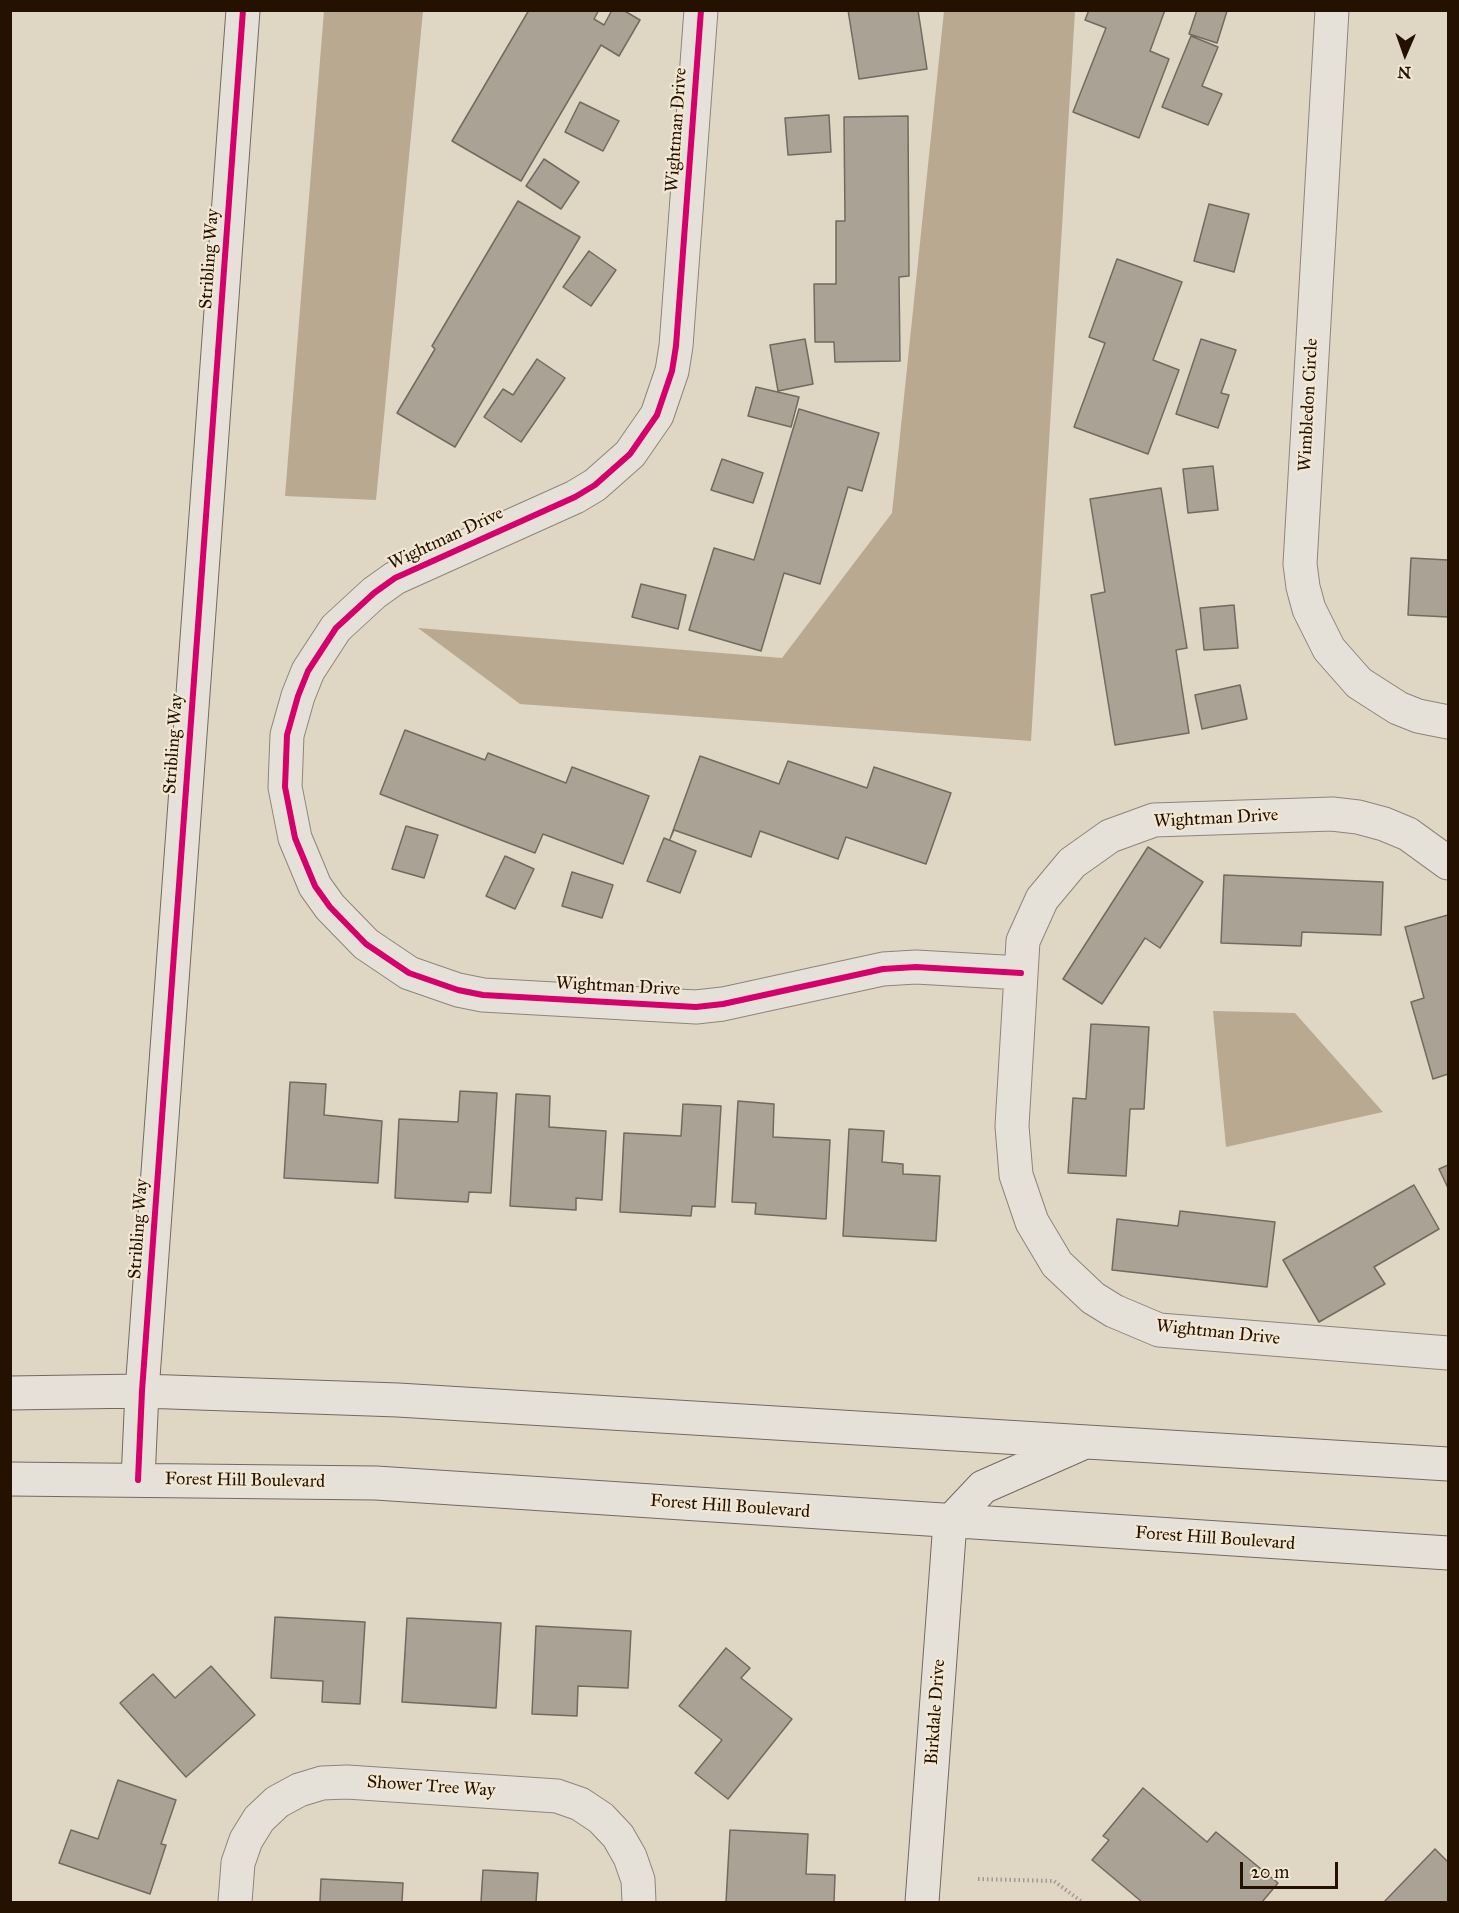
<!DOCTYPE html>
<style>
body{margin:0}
#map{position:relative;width:1459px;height:1913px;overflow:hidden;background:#dfd6c4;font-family:"IM FELL Great Primer",serif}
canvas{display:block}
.frame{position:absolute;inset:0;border:12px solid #241100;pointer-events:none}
.north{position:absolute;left:1375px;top:24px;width:60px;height:60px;-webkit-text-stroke:4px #f1e7d2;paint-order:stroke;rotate:182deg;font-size:16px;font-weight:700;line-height:24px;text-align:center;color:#241100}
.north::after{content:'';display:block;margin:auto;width:21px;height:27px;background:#241100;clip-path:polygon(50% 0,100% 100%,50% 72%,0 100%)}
.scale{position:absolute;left:1240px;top:1862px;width:98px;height:27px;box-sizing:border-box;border:3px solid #241100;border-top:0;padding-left:8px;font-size:18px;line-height:21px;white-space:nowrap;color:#241100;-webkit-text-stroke:4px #f1e7d2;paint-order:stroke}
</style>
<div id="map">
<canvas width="1459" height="1913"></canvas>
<div class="frame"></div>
<div class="north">N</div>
<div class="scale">20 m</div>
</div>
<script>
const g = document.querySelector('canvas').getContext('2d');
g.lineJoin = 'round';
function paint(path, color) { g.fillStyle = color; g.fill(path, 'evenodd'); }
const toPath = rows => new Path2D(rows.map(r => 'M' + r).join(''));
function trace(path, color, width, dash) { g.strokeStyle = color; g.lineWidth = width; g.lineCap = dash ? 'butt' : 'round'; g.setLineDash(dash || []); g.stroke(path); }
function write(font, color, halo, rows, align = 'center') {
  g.font = font + ' "IM FELL Great Primer",serif'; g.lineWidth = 4.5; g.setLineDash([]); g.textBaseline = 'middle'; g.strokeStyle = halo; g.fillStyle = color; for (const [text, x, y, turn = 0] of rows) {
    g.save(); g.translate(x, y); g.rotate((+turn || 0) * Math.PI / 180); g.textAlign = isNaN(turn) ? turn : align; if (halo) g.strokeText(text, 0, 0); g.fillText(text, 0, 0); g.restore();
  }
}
const water = toPath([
 [324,11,423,11,376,500,285,496],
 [944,11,1075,11,1031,741,520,704,418,628,782,658,892,513],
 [1213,1011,1295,1013,1383,1112,1226,1147]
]);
const building = toPath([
 [529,10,599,10,594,19,604,25,612,10,623,10,640,20,619,56,601,45,521,181,452,141,529,10],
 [848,10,918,10,927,69,859,79,848,10],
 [1089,10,1165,10,1150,51,1169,59,1139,138,1073,112,1106,28,1085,20,1089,10],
 [1197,10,1227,11,1217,43,1189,34,1197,10],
 [1191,36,1218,47,1202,86,1222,94,1208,125,1162,107,1191,36],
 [580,102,619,121,603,151,565,132,580,102],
 [829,115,831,152,788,155,785,118,829,115],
 [908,116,909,276,899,277,900,361,835,362,834,342,815,342,814,284,836,284,836,221,845,221,844,117,908,116],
 [544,159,579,182,561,209,526,186,544,159],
 [518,201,580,237,455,447,397,413,435,349,432,346,518,201],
 [1209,204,1249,214,1234,272,1194,261,1209,204],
 [589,251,616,270,591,306,563,287,589,251],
 [1117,259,1182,282,1153,360,1179,370,1148,454,1074,427,1105,343,1089,337,1117,259],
 [805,339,813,384,778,391,770,345,805,339],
 [1201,339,1236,350,1221,393,1229,395,1218,428,1176,414,1201,339],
 [537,359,565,378,521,442,484,417,503,389,513,395,537,359],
 [756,387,799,397,791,427,748,416,756,387],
 [799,409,879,433,862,491,848,487,820,584,784,573,761,651,689,630,714,548,754,560,799,409],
 [722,459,763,473,753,503,711,490,722,459],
 [1213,466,1218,510,1188,513,1183,469,1213,466],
 [1161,488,1187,648,1176,650,1189,733,1115,745,1091,595,1105,592,1090,499,1161,488],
 [1411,558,1448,560,1448,617,1408,615,1411,558],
 [641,584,686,595,678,629,632,617,641,584],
 [1234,605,1238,648,1204,650,1200,608,1234,605],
 [1240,685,1247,719,1202,729,1195,695,1240,685],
 [405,730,485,760,488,753,566,783,572,767,649,796,623,864,543,834,535,853,380,794,405,730],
 [700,756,779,784,788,761,867,788,874,767,951,793,926,864,846,837,838,859,760,831,751,857,674,830,670,839,700,756],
 [406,826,438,835,424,878,392,869,406,826],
 [664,838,696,851,680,893,647,881,664,838],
 [1148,847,1203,882,1160,948,1145,938,1102,1004,1063,979,1148,847],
 [505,856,534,869,515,909,486,896,505,856],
 [572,872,613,885,602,918,562,906,572,872],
 [1224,875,1383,882,1381,935,1302,932,1301,946,1221,943,1224,875],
 [1448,915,1448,1074,1433,1079,1411,1002,1424,998,1405,927,1448,915],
 [1091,1024,1149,1027,1144,1109,1130,1109,1126,1176,1068,1173,1073,1098,1086,1099,1091,1024],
 [290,1082,326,1084,324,1115,382,1121,378,1183,284,1178,290,1082],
 [460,1091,497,1093,491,1193,469,1192,468,1202,395,1198,399,1119,458,1122,460,1091],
 [516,1094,550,1096,549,1127,606,1131,602,1200,576,1198,576,1210,510,1206,516,1094],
 [738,1101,774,1104,773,1137,830,1140,826,1219,755,1214,756,1203,732,1202,738,1101],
 [683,1104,721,1106,715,1207,692,1206,691,1216,620,1212,624,1133,681,1136,683,1104],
 [849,1129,884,1131,882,1162,903,1164,903,1174,940,1176,936,1241,843,1236,849,1129],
 [1448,1165,1448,1188,1439,1169,1448,1165],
 [1414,1185,1439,1229,1374,1267,1385,1284,1319,1322,1283,1260,1414,1185],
 [1180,1211,1275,1222,1267,1287,1112,1270,1117,1219,1178,1226,1180,1211],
 [275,1617,365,1622,360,1704,322,1702,323,1681,271,1678,275,1617],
 [407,1618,501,1623,496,1708,402,1702,407,1618],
 [536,1626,631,1631,628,1688,578,1686,577,1716,532,1714,536,1626],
 [726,1648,750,1668,741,1678,792,1719,728,1799,695,1773,722,1740,679,1706,726,1648],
 [211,1666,255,1715,186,1777,120,1703,153,1674,175,1698,211,1666],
 [118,1780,176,1800,161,1844,166,1845,150,1894,59,1863,71,1830,98,1839,118,1780],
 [1143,1788,1207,1842,1216,1832,1278,1883,1262,1902,1142,1902,1092,1860,1109,1840,1103,1836,1143,1788],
 [730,1830,808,1834,806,1874,835,1875,834,1902,726,1902,730,1830],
 [1435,1849,1448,1862,1448,1902,1384,1902,1435,1849],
 [483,1870,538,1873,536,1902,481,1902,483,1870],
 [321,1879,403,1883,402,1902,320,1902,321,1879]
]);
const path = toPath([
 [978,1879,1054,1881,1082,1902]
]);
const street = toPath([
 [701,10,676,346,672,371,657,415,630,454,595,485,575,497,395,578,374,593,336,628,308,671,298,696,287,735,285,787,295,838,315,886,330,907,366,944,409,973,458,990,483,995,696,1007,723,1004,883,969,916,967,1021,973],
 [1332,10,1300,564,1303,587,1309,609,1329,649,1359,683,1398,708,1418,716,1448,722],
 [1448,863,1408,834,1384,824,1358,817,1332,814,1154,820,1110,836,1072,863,1042,899,1023,941,1012,1126,1016,1175,1032,1222,1057,1264,1093,1298,1114,1311,1159,1330,1448,1353],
 [235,1902,238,1863,246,1840,259,1819,277,1802,299,1790,322,1783,347,1782,557,1796,580,1804,601,1818,618,1836,630,1857,638,1880,639,1902]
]);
const secondary = toPath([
 [10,1393,142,1391,398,1400,1448,1464],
 [10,1479,376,1483,1448,1553],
 [138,1480,142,1391,243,10],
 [922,1902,950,1522,983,1487,1083,1443]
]);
const cycleway = toPath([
 [701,10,676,346,672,371,657,415,630,454,595,485,575,497,395,578,374,593,336,628,308,671,298,696,287,735,285,787,295,838,315,886,330,907,366,944,409,973,458,990,483,995,696,1007,723,1004,883,969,916,967,1021,973],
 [138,1480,142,1391,243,10]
]);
const streetNames = [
 ["Wightman Drive",677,130,-86],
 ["Stribling Way",210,259,-86],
 ["Wimbledon Circle",1309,405,-87],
 ["Wightman Drive",446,539,-25],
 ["Stribling Way",174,744,-86],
 ["Wightman Drive",1216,819,-3],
 ["Wightman Drive",618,987,3],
 ["Stribling Way",139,1229,-86],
 ["Wightman Drive",1218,1333,6],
 ["Forest Hill Boulevard",245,1481,1],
 ["Forest Hill Boulevard",730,1507,4],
 ["Forest Hill Boulevard",1215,1539,4],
 ["Birkdale Drive",936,1712,-86],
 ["Shower Tree Way",431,1787,4]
];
paint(water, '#b8a990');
paint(building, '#a9a295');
trace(building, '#726a5f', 1.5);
trace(street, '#8c8579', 35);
trace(secondary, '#726a5f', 35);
trace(path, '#9f9a92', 4, [1.5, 3]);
trace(street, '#e6e1d8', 33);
trace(secondary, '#e6e1d8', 33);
trace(cycleway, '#d6006c', 6);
write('18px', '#241100', '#f1e7d2', streetNames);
</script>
